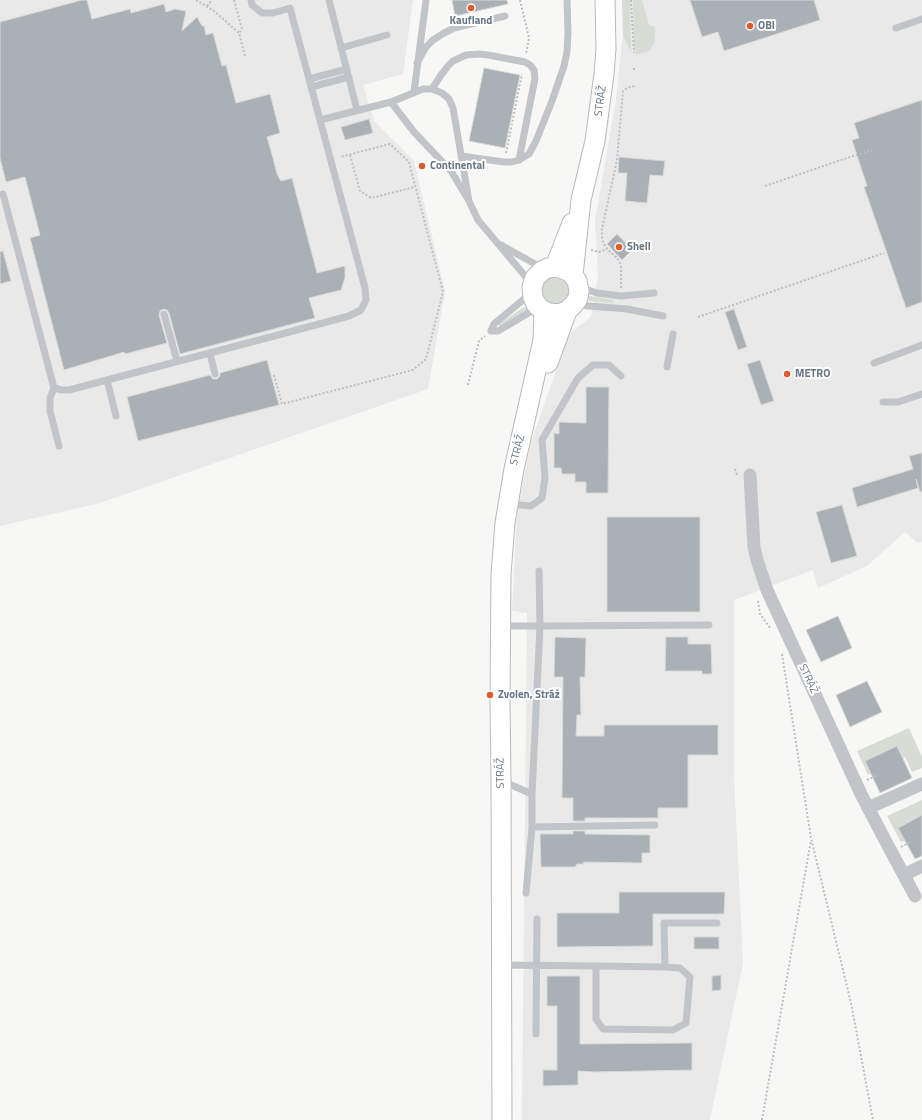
<!DOCTYPE html>
<meta charset="utf-8">
<style>
body{margin:0}
canvas{display:block;background:#f7f8f5}
</style>
<canvas width="922" height="1120"></canvas>
<script>
const g = document.querySelector('canvas').getContext('2d');
g.lineJoin = 'round';
function paint(path, color) { g.fillStyle = color; g.fill(path, 'evenodd'); }
const toPath = rows => new Path2D(rows.map(r => 'M' + r).join(''));
function trace(path, color, width, dash) { g.strokeStyle = color; g.lineWidth = width; g.lineCap = dash ? 'butt' : 'round'; g.setLineDash(dash || []); g.stroke(path); }
function write(font, color, halo, rows, align = 'center') {
  g.font = font + ' "Titillium Web",sans-serif'; g.lineWidth = 4; g.setLineDash([]); g.textBaseline = 'middle'; g.strokeStyle = halo; g.fillStyle = color; for (const [text, x, y, turn = 0] of rows) {
    g.save(); g.translate(x, y); g.rotate((+turn || 0) * Math.PI / 180); g.textAlign = isNaN(turn) ? turn : align; if (halo) g.strokeText(text, 0, 0); g.fillText(text, 0, 0); g.restore();
  }
}
const built = toPath([
 [0,0,413,0,403,74,363,85,374,121,414,161,445,291,428,389,100,503,0,526],
 [622,0,922,0,922,542,918,543,905,532,867,566,818,588,813,570,734,600,734,775,743,963,710,1120,522,1120,527,613,512,611,517,512,531,442,569,334,591,317,598,276,595,221,616,99,623,33]
]);
const green = toPath([
 [622,0,630,0,631,52,623,36],
 [633,0,642,0,649,25,655,27,655,41,654,44,650,50,644,53,636,54,634,42],
 [560,273,573,288,564,305,545,304,538,286,541,280],
 [590,296,613,300,613,303,589,301,588,297],
 [524,307,528,309,527,311,500,326,499,326,499,324],
 [909,728,922,757,922,768,912,772,905,757,868,775,857,751],
 [922,800,922,815,905,841,901,842,887,816]
]);
const building = toPath([
 [82,0,87,0,92,19,130,9,131,13,164,4,166,12,175,9,186,11,182,31,197,17,202,26,204,26,206,35,213,33,222,66,226,65,236,103,270,94,280,133,267,137,273,158,277,174,281,181,292,178,317,273,345,266,345,278,341,290,309,298,315,318,180,354,169,313,167,310,163,309,160,311,159,315,167,343,125,354,124,352,64,370,30,238,40,235,25,177,6,182,0,158,0,22,82,0],
 [452,0,507,0,508,4,455,16,452,0],
 [690,0,814,0,820,20,724,51,718,32,702,37,690,0],
 [484,68,520,75,505,148,469,141,484,68],
 [922,100,922,302,906,308,864,187,867,186,852,140,859,138,854,123,922,100],
 [369,119,373,133,345,140,341,127,369,119],
 [619,157,665,161,663,176,650,175,647,203,625,201,627,173,618,173,619,157],
 [617,234,632,250,622,260,607,244,617,234],
 [3,251,11,281,0,284,0,252,3,251],
 [734,309,747,347,738,350,725,312,734,309],
 [267,360,279,405,138,441,127,397,210,375,213,379,217,379,220,376,220,373,267,360],
 [760,360,774,401,761,405,747,364,760,360],
 [586,387,609,387,608,493,586,493,586,482,575,482,575,474,562,474,561,468,554,468,554,433,559,434,559,422,586,423,586,387],
 [922,453,922,491,920,492,916,479,918,488,857,507,852,488,913,469,909,456,922,453],
 [842,505,857,556,831,563,816,512,842,505],
 [607,517,700,517,700,612,607,612,607,517],
 [838,616,852,648,821,662,806,630,838,616],
 [555,637,586,638,585,677,580,677,581,715,577,715,576,736,604,736,604,725,718,725,718,755,688,755,688,808,658,808,658,818,585,818,585,821,573,821,573,798,562,798,563,677,554,677,555,637],
 [666,637,688,637,688,644,711,644,712,674,702,674,702,671,665,671,666,637],
 [867,681,882,712,850,727,836,695,867,681],
 [897,746,912,778,880,793,865,761,897,746],
 [922,815,922,856,915,859,898,828,922,815],
 [573,831,585,831,585,834,650,835,650,853,642,853,642,863,583,862,584,864,577,864,575,867,541,867,540,834,573,834,573,831],
 [619,892,725,892,724,914,653,914,653,946,557,947,557,913,619,913,619,892],
 [694,937,719,937,719,949,694,949,694,937],
 [721,975,721,990,712,991,712,976,721,975],
 [547,976,580,976,580,1044,692,1043,692,1070,594,1072,578,1071,578,1085,543,1086,543,1070,557,1070,557,1006,547,1006,547,976]
]);
const path = toPath([
 [196,0,214,11,239,33,245,56],
 [234,0,242,29,239,33],
 [520,0,529,38,526,54],
 [631,0,634,53],
 [207,6,212,0],
 [634,68,634,72],
 [506,153,522,74],
 [350,155,360,191,371,198,415,187],
 [765,186,850,157,872,150],
 [591,250,599,252,607,249],
 [621,288,621,267,620,263,617,258,607,249,604,244,602,239,602,229,617,160,623,91,627,88,634,86,634,84],
 [698,317,884,253],
 [274,375,282,404,413,370,426,359,443,292,409,162,390,144,340,157],
 [468,385,479,341,485,336],
 [735,469,737,475],
 [758,601,760,614,771,629],
 [782,654,811,838,851,1003,873,1120],
 [867,780,876,776],
 [901,847,910,842],
 [762,1120,811,840]
]);
const lane = toPath([
 [329,0,357,110],
 [896,28,922,19],
 [341,48,387,35],
 [417,63,426,47,433,40,444,33,454,28,505,16],
 [309,79,347,69],
 [311,87,349,77],
 [432,89,441,75,448,66,453,61,466,55,479,54,488,55,525,62,530,65,534,70,535,78,519,160],
 [414,92,426,0],
 [391,102,414,132,451,171,469,201,478,220,531,283],
 [320,120,391,102,423,89,432,89,442,93,449,99,453,108,469,201],
 [461,156,504,162,512,162,519,160,529,154,536,141,552,101,564,66,567,52,568,32,567,0],
 [3,194,54,388,62,390,69,390,278,335,349,316,361,310,366,300,365,288,290,8,273,13,262,13,252,5,251,0],
 [501,245,544,269],
 [579,287,597,293,621,296,654,293],
 [530,294,494,324,491,331,498,331,537,308],
 [576,305,627,309,663,316],
 [164,314,177,361],
 [210,353,215,374],
 [874,363,922,345],
 [667,367,673,334],
 [107,380,116,416],
 [54,388,50,398,50,411,59,446],
 [883,402,898,402,922,394],
 [509,504,531,506,542,498,545,478,542,440,578,378,593,365,609,365,621,376],
 [539,571,540,626,709,625],
 [501,626,540,626,532,794,502,781],
 [532,827,655,825],
 [526,893,532,827,532,794],
 [501,965,596,966,665,967,680,968,690,977,686,1023,673,1030,603,1029,596,1019,596,966],
 [665,967,664,923,717,923],
 [536,1034,537,919]
]);
const street = toPath([
 [750,475,754,547,757,560,767,590,861,794,885,840,915,896],
 [868,808,922,784],
 [904,875,922,866]
]);
const secondary = toPath([
 [555,267,572,223],
 [573,275,581,200,595,141,604,74,606,49,605,0],
 [548,363,567,311,574,304,578,298,579,291,577,281,573,275,568,271,560,268,555,267,548,268,542,271,535,278,532,287,533,297,536,304,541,309,549,313,558,314,567,311],
 [502,1120,501,781,500,700,501,574,505,523,514,469,543,340,544,311]
]);
const markers = [
 [471,8,4,"#e25c2b"],
 [750,26,4,"#e25c2b"],
 [422,166,4,"#e25c2b"],
 [619,247,4,"#e25c2b"],
 [787,374,4,"#e25c2b"],
 [490,695,4,"#e25c2b"]
];
const poiNames = [
 ["Kaufland",471,21,"center"],
 ["OBI",758,26],
 ["Continental",430,166],
 ["Shell",627,247],
 ["METRO",795,374],
 ["Zvolen, Stráž",498,695]
];
const streetNames = [
 ["STRÁŽ",601,101,-82],
 ["STRÁŽ",518,450,-76],
 ["STRÁŽ",808,679,65],
 ["STRÁŽ",501,773,-91]
];
paint(built, '#e8e9e8');
paint(green, '#d7ddd4');
paint(building, '#a9b1b7');
trace(building, '#d9d9d7', 1);
trace(secondary, '#b5babf', 21);
trace(path, '#bdbfc2', 2, [2, 2]);
trace(lane, '#c1c5c9', 7);
trace(street, '#c1c5c9', 13);
trace(secondary, '#fff', 19);
for (const [x, y, r, color] of markers) { const dot = new Path2D(); dot.arc(x, y, r, 0, 2 * Math.PI); g.fillStyle = color; g.fill(dot); trace(dot, '#fff', 1.5); }
write('bold 11px', '#677786', '#fff', poiNames, 'left');
write('11px', '#677786', '#fff', streetNames);
</script>
